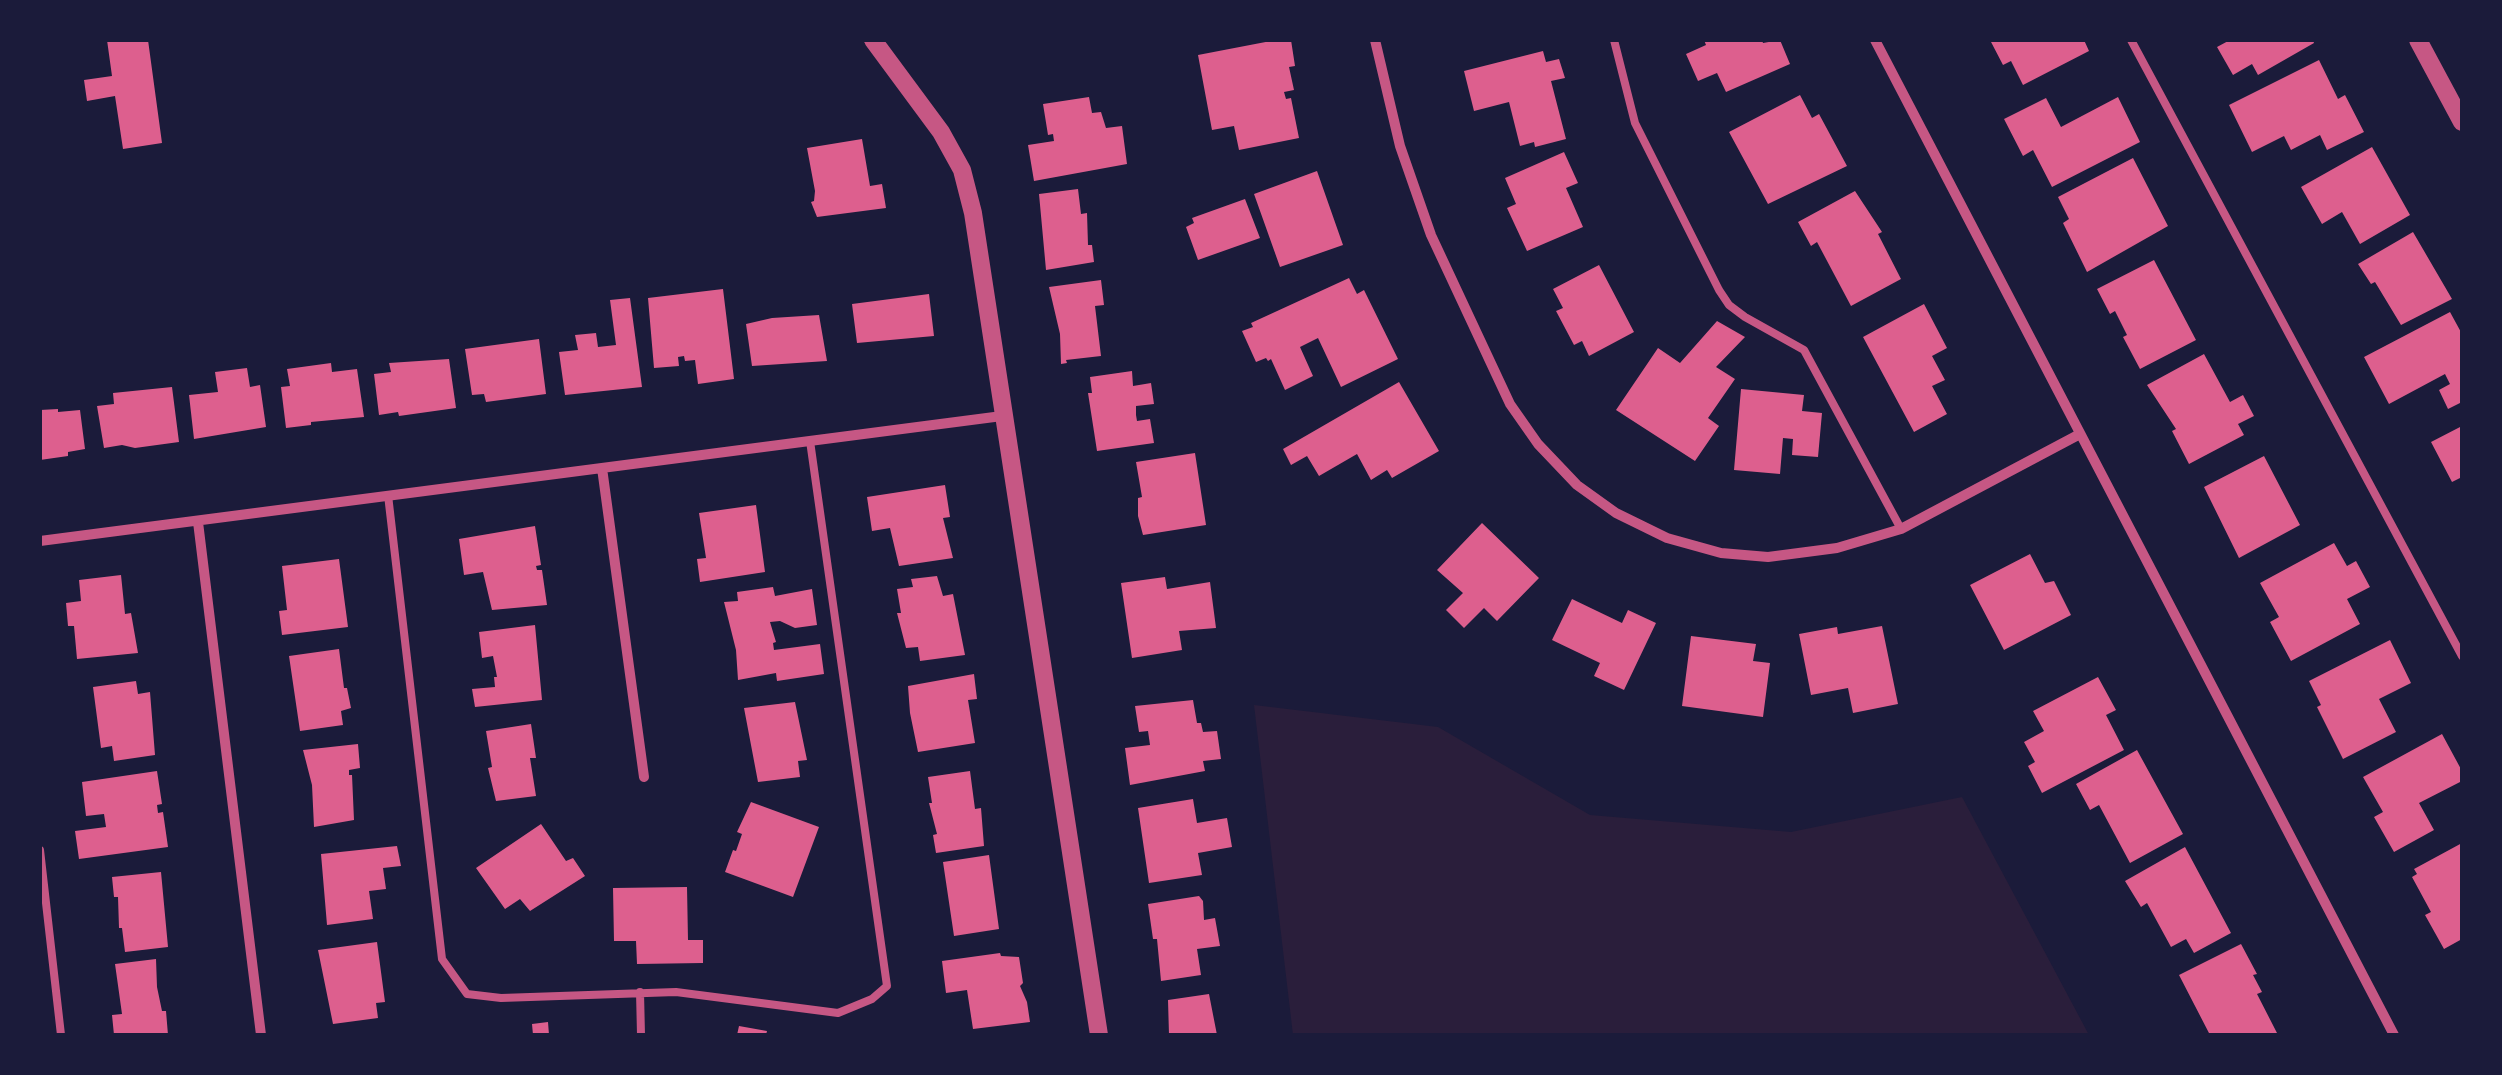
<!DOCTYPE html>
<style>
body{margin:0}
#map{position:relative;width:2502px;height:1075px;overflow:hidden;background:#1b1b3a;font-family:"IBM Plex Serif",serif}
canvas{display:block}
.frame{position:absolute;inset:0;border:42px solid #1b1b3a;pointer-events:none}
</style>
<div id="map">
<canvas width="2502" height="1075"></canvas>
<div class="frame"></div>
</div>
<script>
const g = document.querySelector('canvas').getContext('2d');
g.lineJoin = 'round';
function paint(path, color) { g.fillStyle = color; g.fill(path, 'evenodd'); }
const toPath = rows => new Path2D(rows.map(r => 'M' + r).join(''));
function trace(path, color, width, dash) { g.strokeStyle = color; g.lineWidth = width; g.lineCap = dash ? 'butt' : 'round'; g.setLineDash(dash || []); g.stroke(path); }
const green = toPath([
 [1254,705,1438,727,1590,815,1791,832,1962,797,2089,1035,1293,1035]
]);
const building = toPath([
 [107,40,148,40,162,143,123,149,115,96,87,101,84,80,112,76],
 [1276,40,1291,40,1295,66,1289,67,1294,90,1284,92,1286,99,1291,98,1299,138,1239,150,1234,126,1212,130,1198,55],
 [1704,40,1762,40,1763,43,1780,40,1790,64,1726,92,1717,73,1698,81,1686,54,1706,45],
 [1990,40,2084,40,2089,51,2023,85,2011,61,2003,65],
 [2230,40,2313,40,2314,43,2258,75,2252,64,2233,75,2217,47],
 [1543,51,1546,62,1559,59,1565,78,1551,81,1566,139,1535,147,1534,142,1520,146,1509,102,1474,111,1464,71],
 [2319,60,2338,99,2345,95,2364,132,2327,150,2320,135,2291,150,2284,136,2252,152,2229,105],
 [1800,95,1812,118,1819,114,1847,166,1768,204,1729,132],
 [1089,97,1092,113,1101,112,1106,128,1122,126,1127,164,1034,181,1028,145,1054,141,1053,134,1048,135,1043,104],
 [2118,97,2140,142,2052,187,2033,150,2023,156,2004,119,2046,98,2061,127],
 [862,139,870,186,882,184,886,208,817,217,811,202,814,201,815,191,807,148],
 [2372,147,2410,215,2360,244,2342,212,2322,224,2301,187],
 [1564,152,1578,183,1566,188,1583,227,1527,251,1507,208,1516,204,1505,178],
 [2133,158,2168,226,2087,272,2063,223,2069,219,2058,197],
 [1317,171,1343,245,1280,267,1254,194],
 [1078,189,1081,214,1087,213,1088,245,1092,245,1094,262,1046,270,1039,194],
 [1855,191,1882,232,1878,234,1901,279,1851,306,1817,242,1811,246,1798,222],
 [1245,199,1260,238,1198,260,1186,227,1194,223,1192,218],
 [2413,232,2452,299,2401,325,2375,282,2371,284,2358,264],
 [2154,260,2196,340,2140,369,2123,337,2127,335,2115,311,2110,314,2097,289],
 [1599,265,1634,332,1589,356,1582,341,1574,345,1556,311,1563,308,1553,289],
 [1349,278,1357,294,1364,290,1398,359,1341,387,1318,338,1300,347,1313,376,1285,390,1271,359,1268,361,1266,358,1256,362,1242,331,1253,327,1251,323],
 [1101,280,1104,305,1095,306,1101,356,1066,360,1067,363,1061,364,1060,334,1049,287],
 [723,289,734,379,698,384,695,360,685,361,684,356,678,357,679,366,654,368,648,298],
 [929,294,934,336,857,343,852,304],
 [630,298,642,387,565,395,559,352,578,350,575,335,596,333,598,347,616,345,610,300],
 [1924,304,1947,348,1932,356,1945,380,1932,386,1947,414,1914,432,1863,337],
 [2450,312,2462,334,2462,402,2448,409,2439,390,2450,384,2445,374,2389,404,2364,357],
 [819,315,827,361,752,366,746,324,772,318],
 [1717,321,1745,337,1716,367,1735,379,1708,418,1719,426,1695,461,1616,410,1658,348,1680,363],
 [539,339,546,394,486,402,484,394,472,395,465,349],
 [2204,354,2230,402,2243,395,2254,416,2238,424,2244,435,2189,464,2172,431,2176,429,2147,385],
 [449,359,456,408,399,416,398,412,379,415,374,374,391,372,389,363],
 [331,363,332,372,357,369,364,417,311,422,311,425,286,428,281,387,290,386,287,369],
 [247,368,250,387,260,385,266,427,194,439,189,395,218,392,215,372],
 [1132,371,1133,386,1151,383,1154,404,1136,406,1136,415,1137,421,1150,419,1154,443,1097,451,1088,393,1092,393,1090,377],
 [1399,382,1439,451,1392,478,1387,470,1371,480,1357,454,1319,476,1307,456,1291,465,1283,449],
 [172,387,179,442,135,448,122,445,104,448,97,406,114,404,113,393],
 [1741,389,1804,395,1802,411,1822,413,1818,457,1792,455,1793,439,1783,438,1780,474,1734,470],
 [58,409,58,412,80,410,85,449,68,452,68,456,40,460,40,410],
 [2462,426,2462,477,2452,482,2431,442],
 [1195,453,1206,525,1143,535,1138,516,1138,498,1142,497,1136,462],
 [2264,456,2300,525,2239,558,2204,487],
 [945,485,950,517,943,518,953,558,899,566,890,528,872,531,867,497],
 [756,505,765,572,700,582,697,559,706,558,699,513],
 [1482,523,1539,578,1497,621,1484,608,1464,628,1446,610,1463,593,1437,570],
 [535,526,541,565,536,566,537,570,542,570,547,605,492,610,483,572,464,575,459,539],
 [2334,543,2347,566,2356,561,2370,587,2347,599,2360,624,2291,661,2270,622,2279,617,2260,583],
 [2030,554,2045,583,2054,581,2071,615,2004,650,1970,585],
 [339,559,348,627,282,635,279,611,287,610,282,566],
 [121,575,125,614,131,613,138,653,77,659,74,626,68,626,66,603,81,601,79,580],
 [937,576,943,596,953,594,965,655,920,661,918,647,906,648,897,613,901,613,897,589,913,587,911,579],
 [1165,577,1167,589,1210,582,1216,628,1179,631,1182,650,1132,658,1121,583],
 [773,587,775,596,812,589,817,625,795,628,780,621,770,622,776,642,773,643,774,650,820,644,824,674,777,681,776,673,738,680,736,650,724,602,738,601,737,592],
 [1572,599,1622,623,1628,610,1656,623,1624,690,1594,676,1600,663,1552,640],
 [535,625,542,700,475,707,472,689,495,687,494,677,497,677,493,656,482,658,479,632],
 [1882,626,1898,704,1853,713,1848,688,1811,695,1799,634,1837,627,1838,634],
 [1691,636,1756,644,1753,661,1770,663,1763,717,1682,706],
 [2390,640,2411,683,2379,699,2396,732,2343,759,2317,707,2321,705,2309,681],
 [339,649,344,688,347,688,351,708,341,711,343,725,300,731,289,656],
 [974,674,977,699,968,700,975,743,918,752,910,713,908,686],
 [2098,677,2116,710,2106,715,2124,750,2042,793,2028,766,2035,762,2024,742,2044,731,2033,711],
 [136,681,138,694,150,692,155,755,114,761,112,746,101,748,93,687],
 [1193,700,1197,723,1201,723,1203,732,1217,731,1221,759,1203,761,1205,771,1130,785,1125,748,1150,745,1148,731,1139,732,1135,706],
 [795,702,807,760,798,761,800,777,758,782,744,708],
 [531,724,536,758,530,758,536,796,496,801,488,768,492,767,486,731],
 [2442,734,2462,771,2462,781,2419,803,2434,830,2394,852,2374,817,2383,812,2363,777],
 [358,744,360,768,349,770,349,775,352,775,354,820,314,827,312,785,303,750],
 [2137,750,2183,834,2130,863,2099,805,2090,810,2076,784],
 [157,771,162,804,157,805,158,813,163,812,168,847,79,859,75,831,106,827,104,814,86,816,82,782],
 [970,771,975,809,981,808,984,846,936,853,933,835,937,834,929,803,932,803,928,777],
 [1193,799,1197,823,1227,818,1232,847,1198,853,1202,875,1149,883,1138,808],
 [751,802,819,827,793,897,725,872,733,850,736,851,742,834,737,832],
 [541,824,566,861,573,858,585,876,530,911,520,899,505,909,476,868],
 [2462,843,2462,939,2444,949,2425,915,2431,912,2412,877,2417,874,2414,869],
 [397,846,401,866,383,868,386,889,369,891,373,919,327,925,321,854],
 [2185,847,2231,933,2194,953,2186,939,2171,947,2147,903,2141,907,2125,881],
 [989,855,999,929,954,936,943,862],
 [161,872,168,947,125,952,122,928,119,928,118,897,114,897,112,877],
 [687,887,688,940,703,940,703,963,637,964,636,941,614,941,613,888],
 [1199,896,1203,901,1204,920,1215,918,1220,946,1197,949,1201,975,1161,981,1157,939,1153,939,1148,904],
 [377,942,385,1002,376,1003,378,1018,333,1024,318,950],
 [2241,944,2257,974,2253,975,2262,992,2257,994,2277,1033,2273,1035,2210,1035,2179,975],
 [1000,953,1001,956,1019,957,1023,983,1020,986,1027,1002,1030,1022,973,1029,967,990,946,993,942,961],
 [156,959,157,987,162,1011,166,1011,168,1035,114,1035,112,1015,122,1014,115,964],
 [1209,994,1217,1035,1169,1035,1168,1000],
 [548,1022,549,1035,533,1035,532,1024],
 [739,1026,767,1031,766,1035,737,1035]
]);
const service = toPath([
 [1614,40,1635,123,1719,290,1729,305,1745,317,1804,350,1901,529],
 [2131,40,2462,656],
 [388,495,442,959,467,994,501,998,676,992,838,1013,872,999,887,986,810,441],
 [40,850,61,1035],
 [640,992,641,1035]
]);
const minor = toPath([
 [1375,40,1400,146,1431,235,1510,404,1538,444,1577,485,1616,513,1667,538,1721,553,1768,557,1837,548,1901,529,2080,434],
 [1875,40,2394,1035],
 [602,468,644,777],
 [198,522,261,1035],
 [40,541,1002,416]
]);
const tertiary = toPath([
 [873,40,941,132,962,170,973,213,1099,1035],
 [2418,40,2462,122]
]);
paint(green, '#2a1e3b');
paint(building, '#dd5f8e');
trace(service, '#c65784', 8);
trace(minor, '#c65784', 10);
trace(tertiary, '#c65784', 18);
</script>
